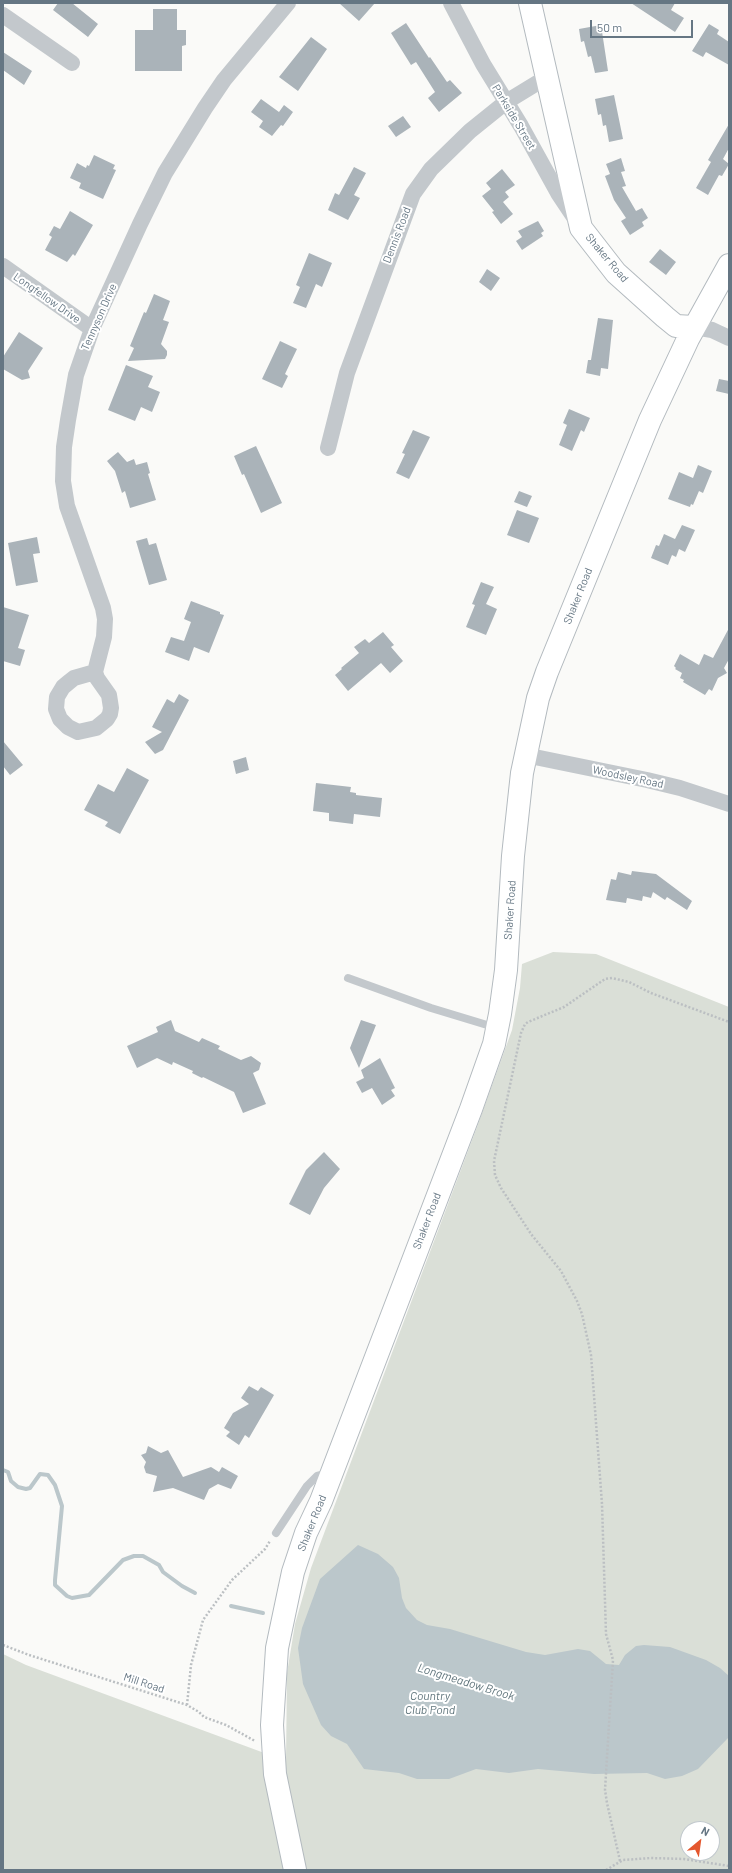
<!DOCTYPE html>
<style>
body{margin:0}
#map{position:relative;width:732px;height:1873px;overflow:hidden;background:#fafaf8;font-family:Barlow,sans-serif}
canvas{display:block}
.frame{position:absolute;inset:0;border:4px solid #657683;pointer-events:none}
.north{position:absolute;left:680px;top:1821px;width:40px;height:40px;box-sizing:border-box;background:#fff;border:1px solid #c1c8cd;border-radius:50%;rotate:29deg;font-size:11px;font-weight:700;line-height:16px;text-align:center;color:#657683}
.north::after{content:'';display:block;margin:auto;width:14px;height:18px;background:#e4572e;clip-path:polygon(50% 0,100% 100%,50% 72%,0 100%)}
.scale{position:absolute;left:590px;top:20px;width:103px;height:18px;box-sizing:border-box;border:2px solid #657683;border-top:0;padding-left:5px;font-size:12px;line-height:14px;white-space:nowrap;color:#657683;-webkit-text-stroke:3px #fff;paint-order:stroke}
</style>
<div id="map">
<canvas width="732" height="1873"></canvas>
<div class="frame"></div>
<div class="north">N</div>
<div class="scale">50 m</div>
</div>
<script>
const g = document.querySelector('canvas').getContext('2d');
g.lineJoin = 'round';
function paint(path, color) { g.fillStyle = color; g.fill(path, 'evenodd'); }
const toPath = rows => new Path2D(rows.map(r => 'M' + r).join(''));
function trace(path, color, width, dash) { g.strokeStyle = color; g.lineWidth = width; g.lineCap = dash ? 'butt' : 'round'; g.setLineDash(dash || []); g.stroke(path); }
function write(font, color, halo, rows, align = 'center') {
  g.font = font + ' Barlow,sans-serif'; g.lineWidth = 4; g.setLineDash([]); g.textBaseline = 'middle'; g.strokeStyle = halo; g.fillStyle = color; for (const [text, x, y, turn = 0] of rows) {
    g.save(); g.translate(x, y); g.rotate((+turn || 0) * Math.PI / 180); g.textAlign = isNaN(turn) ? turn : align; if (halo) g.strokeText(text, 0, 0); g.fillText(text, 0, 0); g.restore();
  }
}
const green = toPath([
 [553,952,596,954,729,1007,729,1870,3,1870,3,1654,26,1665,286,1761,287,1673,295,1624,311,1568,477,1127,512,1030,520,988,522,964],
 [688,1829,712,1829,712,1853,688,1853]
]);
const water = toPath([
 [358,1545,378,1554,393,1567,399,1578,402,1598,406,1608,417,1620,427,1625,450,1629,526,1652,545,1655,578,1649,590,1651,606,1664,619,1665,625,1655,636,1646,644,1645,670,1647,706,1660,720,1668,729,1676,729,1737,698,1769,682,1776,665,1779,647,1773,594,1774,538,1769,509,1773,476,1769,449,1779,417,1779,399,1773,364,1769,347,1744,331,1736,321,1725,303,1684,298,1648,302,1628,320,1579]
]);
const stream = toPath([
 [3,1470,8,1472,11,1481,18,1487,26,1489,30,1488,40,1474,48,1475,55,1485,62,1506,55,1580,55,1585,67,1596,72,1598,89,1595,123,1560,134,1556,143,1556,159,1565,163,1572,182,1586,195,1593],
 [231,1606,263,1613]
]);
const building = toPath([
 [58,3,72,3,98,24,88,37,53,10],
 [339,3,375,3,359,21],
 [631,3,675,3,671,10,684,18,675,32],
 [153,9,177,9,177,30,186,30,186,45,182,46,182,71,135,71,135,30,153,30],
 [406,23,429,58,430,57,447,82,450,80,462,93,439,112,428,98,435,92,416,62,411,65,391,33],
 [709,24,719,30,717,34,729,42,729,65,706,52,703,57,692,51],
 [601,25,608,71,595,73,591,56,588,57,584,41,581,42,579,29],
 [311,37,327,49,298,91,279,77],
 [3,52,32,71,24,85,3,70],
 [614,95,623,139,609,142,606,125,603,126,601,114,598,115,595,99],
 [261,99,279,112,284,105,293,112,283,126,281,125,272,136,259,127,263,121,251,112],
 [403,116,411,127,396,137,388,126],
 [729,124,729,148,723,159,729,164,722,176,719,175,708,195,696,188,711,162,708,160],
 [94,155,115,165,113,169,116,170,103,199,79,188,81,183,70,178,77,163,86,168,87,165,89,166],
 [621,158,625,171,621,172,626,186,622,187,636,211,642,208,648,218,642,222,644,226,630,235,621,221,626,218,614,200,605,176,610,174,606,164],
 [354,167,366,173,354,195,360,198,348,220,328,210,335,193,339,195],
 [502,169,515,185,505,192,509,197,503,202,513,214,501,224,492,212,494,211,482,196,491,189,486,183],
 [70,211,93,225,75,256,73,254,67,262,45,250,52,237,49,235,54,226,60,229],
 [538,221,544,231,541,233,543,236,522,250,516,241,522,237,518,231],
 [660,249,676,262,666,275,649,262],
 [309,253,332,263,322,287,316,284,306,308,293,303,300,287,296,285],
 [487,269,500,278,491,291,479,282],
 [154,294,170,301,163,320,169,322,161,344,167,351,167,355,165,359,128,361,134,348,130,346,144,312,146,313],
 [598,318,613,320,608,369,601,368,600,376,586,373,588,360,591,360],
 [19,332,43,348,28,371,30,378,22,380,3,369,3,357],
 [280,341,297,349,285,374,288,376,282,388,262,379],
 [126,365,153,376,148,387,160,392,152,412,141,407,135,421,108,410],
 [719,379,729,381,729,394,716,391],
 [569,409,590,418,584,432,581,430,572,451,559,445,567,425,563,423],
 [413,430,430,437,409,479,396,473,405,454,402,453],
 [256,446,282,503,261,513,244,474,242,475,234,456],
 [118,452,127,462,134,459,136,465,147,462,150,473,148,474,156,500,130,508,125,491,122,493,115,471,107,461],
 [698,465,712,471,703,493,699,491,693,505,691,504,690,507,668,499,679,472,693,478],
 [519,491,532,496,527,507,514,502],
 [517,510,539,518,529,543,507,535],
 [682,525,695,530,685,552,679,549,676,557,672,555,668,565,651,558,656,545,659,546,664,534,675,539],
 [37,537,40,553,33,554,38,582,16,586,8,543],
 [147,538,149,545,156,543,167,580,149,585,136,541],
 [481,582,494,587,486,604,497,609,486,635,466,627,475,605,472,604],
 [191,601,220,612,220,614,224,615,209,653,194,647,189,661,165,652,171,637,184,641,191,622,184,619],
 [3,607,29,615,18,648,25,650,20,666,3,661],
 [729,628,729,659,724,668,727,673,718,678,712,691,709,689,705,695,683,682,684,680,680,678,682,673,675,669,676,668,674,666,680,654,699,665,704,654,713,658],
 [383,632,394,645,391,647,403,661,390,673,381,663,348,691,335,675,342,669,341,668,359,653,354,647,365,639,369,643],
 [179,694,189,700,163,750,155,754,145,742,162,732,152,727,167,699,174,703],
 [3,741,23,765,10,775,3,766],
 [246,757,249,770,236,774,233,761],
 [127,768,149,780,120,834,105,826,108,822,84,810,98,784,114,792],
 [316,783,351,787,350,792,356,793,356,795,382,798,380,817,354,814,353,824,329,821,329,813,313,811],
 [632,871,656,874,692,901,687,910,667,897,665,900,653,892,651,898,643,896,642,901,627,898,626,903,606,900,611,879,616,880,618,872,631,875],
 [171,1020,175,1031,199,1042,202,1038,220,1046,218,1049,241,1060,251,1056,261,1063,259,1070,253,1073,266,1104,243,1113,234,1092,203,1077,202,1078,192,1073,193,1071,173,1062,172,1065,157,1058,137,1068,127,1046,158,1032,156,1027],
 [361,1020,376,1025,359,1068,350,1048],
 [380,1058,395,1088,391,1090,395,1096,382,1105,372,1088,362,1093,356,1082,364,1078,361,1070],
 [324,1152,340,1169,324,1188,310,1215,289,1204,306,1170],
 [249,1386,258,1391,261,1387,274,1395,249,1438,245,1435,239,1445,226,1436,230,1432,224,1428,233,1413,249,1404,241,1398],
 [148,1446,161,1453,168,1450,183,1477,211,1467,219,1472,222,1467,238,1476,231,1489,218,1484,209,1489,204,1500,173,1488,153,1492,157,1476,146,1473,144,1467,146,1462,141,1455,146,1453]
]);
const path = toPath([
 [3,1645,29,1655,187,1705,199,1712,204,1717,226,1725,255,1741],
 [187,1705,191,1665,203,1620,232,1580,265,1549,270,1541],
 [620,1861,607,1803,605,1790,613,1660,606,1634,602,1504,591,1355,582,1314,577,1301,561,1271,531,1234,501,1188,495,1175,494,1161,521,1033,525,1024,528,1022,564,1007,605,979,612,978,629,982,651,993,729,1022],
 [606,1870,623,1860,651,1858,684,1859,729,1866]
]);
const service = toPath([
 [348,978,431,1008,497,1028],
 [276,1533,307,1486,317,1476,329,1473]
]);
const minor = toPath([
 [451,3,483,64,521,126,558,193,576,220],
 [3,15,72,63],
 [3,266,92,329],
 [694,327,712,330,729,338],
 [328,448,347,373,413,194,431,169,470,131,506,102,547,77],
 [95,672,104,637,105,619,103,608,67,506,63,481,64,447,68,420,76,375,92,329,140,224,165,173,205,108,224,80,288,3],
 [95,672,97,678,109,695,111,708,110,714,107,719,96,728,78,732,68,727,60,719,56,709,57,697,63,687,69,682,74,678,95,672],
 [525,755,647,780,680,788,729,804]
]);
const secondary = toPath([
 [530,3,581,228,616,273,665,317,676,326,694,327],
 [295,1870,275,1774,272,1725,277,1648,293,1572,306,1533,321,1501,471,1109,494,1044,500,1014,506,970,513,856,522,773,538,698,547,672,650,420,688,339,729,265]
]);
const streetNames = [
 ["Parkside Street",514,117,59],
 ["Dennis Road",397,235,-69],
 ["Shaker Road",607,258,50],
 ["Longfellow Drive",47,298,35],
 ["Tennyson Drive",99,317,-66],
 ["Shaker Road",578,596,-68],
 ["Woodsley Road",628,777,12],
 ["Shaker Road",510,910,-86],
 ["Shaker Road",427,1221,-69],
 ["Shaker Road",312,1523,-68],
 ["Mill Road",144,1683,18]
];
const waterNames = [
 ["Longmeadow Brook",466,1682,17],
 ["Country",430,1696],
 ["Club Pond",430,1710]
];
paint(green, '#dadfd7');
paint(water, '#bbc7cb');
trace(stream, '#bbc7cb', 4);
paint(building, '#aab3b9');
trace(secondary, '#b3babf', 24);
trace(path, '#bbbfc2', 2.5, [2, 2]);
trace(service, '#c3c8cc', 8);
trace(minor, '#c3c8cc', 16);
trace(secondary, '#fff', 22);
write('11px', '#657683', '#fff', streetNames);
write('italic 12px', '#60757c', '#fff', waterNames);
</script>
